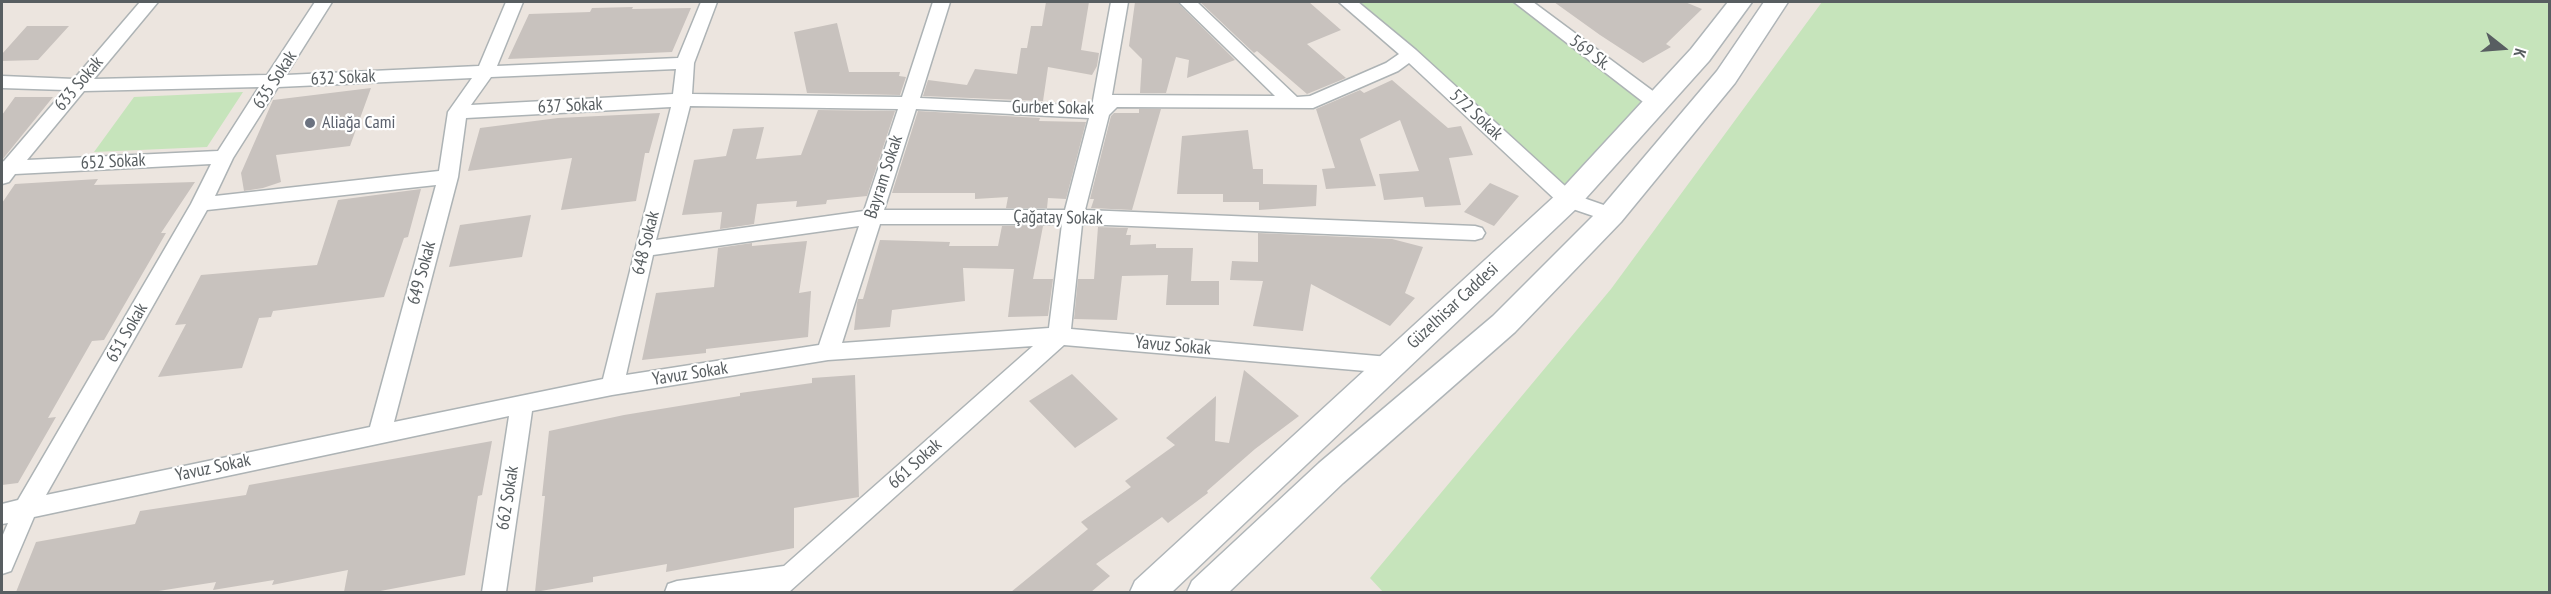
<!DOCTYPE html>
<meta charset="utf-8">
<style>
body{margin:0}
#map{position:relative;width:2551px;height:594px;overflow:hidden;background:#ece5df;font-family:"PT Sans Narrow",sans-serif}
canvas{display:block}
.frame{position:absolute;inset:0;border:3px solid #585e61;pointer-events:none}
.north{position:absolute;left:2473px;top:18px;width:60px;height:60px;-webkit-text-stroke:4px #fff;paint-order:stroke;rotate:107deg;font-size:16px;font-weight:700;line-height:24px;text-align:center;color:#585e61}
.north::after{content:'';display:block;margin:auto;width:21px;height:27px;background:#585e61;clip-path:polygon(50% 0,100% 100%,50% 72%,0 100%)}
</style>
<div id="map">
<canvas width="2551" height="594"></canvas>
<div class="frame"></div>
<div class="north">K</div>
</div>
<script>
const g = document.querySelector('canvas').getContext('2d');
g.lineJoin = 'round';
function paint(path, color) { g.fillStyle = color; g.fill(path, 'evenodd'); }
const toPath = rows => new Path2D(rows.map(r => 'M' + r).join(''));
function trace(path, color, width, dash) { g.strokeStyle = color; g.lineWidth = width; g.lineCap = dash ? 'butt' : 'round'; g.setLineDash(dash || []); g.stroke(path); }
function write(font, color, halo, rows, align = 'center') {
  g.font = font + ' "PT Sans Narrow",sans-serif'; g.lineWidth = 4.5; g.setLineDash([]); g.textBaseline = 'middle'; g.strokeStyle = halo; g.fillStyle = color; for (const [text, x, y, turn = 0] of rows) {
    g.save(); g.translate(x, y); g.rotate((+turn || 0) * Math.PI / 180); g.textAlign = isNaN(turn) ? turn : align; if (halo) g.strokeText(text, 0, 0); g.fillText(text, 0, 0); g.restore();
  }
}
const green = toPath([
 [1348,2,1523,2,1658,104,1568,200,1410,54],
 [1822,2,2549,2,2549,592,1383,592,1370,578,1611,289],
 [243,92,207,147,94,152,134,97]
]);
const building = toPath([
 [1046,2,1089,2,1081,50,1099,53,1097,66,1092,75,1048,67,1043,101,923,96,928,80,967,85,975,69,1017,74,1021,48,1027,48,1031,26,1042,26],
 [1135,2,1177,2,1235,60,1187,78,1189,60,1176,57,1166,93,1140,93,1142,59,1129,46],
 [1200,2,1309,2,1341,30,1307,44,1346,78,1307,94,1257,51,1254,53],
 [1554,2,1685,2,1702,9,1666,44,1671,47,1643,63,1600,35],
 [633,7,632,9,691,8,672,52,508,59,529,14,590,12,592,8],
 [837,23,849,72,900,72,899,76,906,77,900,95,807,93,794,32],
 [27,26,69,26,38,60,2,61,2,54],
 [1392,80,1448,128,1461,126,1473,155,1449,158,1461,205,1425,207,1423,197,1384,200,1379,174,1419,171,1400,120,1360,139,1376,186,1326,189,1322,169,1335,168,1316,109,1360,90,1364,93],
 [371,88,350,146,276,155,281,182,263,188,244,191,241,173,273,100],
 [15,97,53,97,2,160,2,115],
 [1139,109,1161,109,1132,210,1091,208,1094,199,1090,199,1111,116,1114,113,1139,113],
 [818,110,895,111,867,196,827,200,826,204,796,207,797,201,757,204,754,224,720,229,722,212,682,215,694,160,726,156,733,129,764,127,756,159,801,155],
 [918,111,1040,118,1039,121,1086,122,1066,199,1048,198,1047,208,1006,208,1008,197,975,199,975,193,892,193],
 [660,113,649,153,645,153,636,201,561,210,572,158,468,171,480,128,558,118],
 [1248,130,1253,169,1263,169,1263,184,1317,185,1316,206,1259,210,1259,202,1223,202,1223,194,1177,194,1182,136],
 [98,179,94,185,195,182,161,233,166,233,104,340,92,341,48,418,56,417,18,483,2,485,2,203,15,184],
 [1490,183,1519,196,1494,226,1464,212],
 [421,189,408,237,404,238,384,297,273,311,271,317,259,318,242,368,158,377,186,324,175,325,201,275,317,265,338,200],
 [531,215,522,257,449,267,460,225],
 [1002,226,1043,226,1033,279,1053,279,1048,316,1008,317,1014,269,963,268,965,301,892,310,890,327,854,330,857,303,858,299,863,299,880,240,950,242,949,246,998,246],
 [1098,227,1128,228,1126,235,1131,235,1130,245,1156,244,1156,248,1193,248,1191,281,1219,281,1219,305,1166,305,1168,275,1122,276,1117,320,1074,319,1078,279,1094,279],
 [1258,233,1392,239,1423,247,1405,293,1415,298,1390,326,1311,284,1303,331,1253,326,1263,281,1230,280,1232,261,1258,262],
 [807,241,799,293,811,291,808,337,706,349,706,353,642,360,656,293,714,287,718,248,752,243,752,246],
 [1244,370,1299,416,1255,449,1207,491,1208,493,1168,523,1162,517,1096,564,1110,576,1091,592,1011,592,1088,529,1081,522,1131,487,1125,481,1175,445,1166,438,1216,396,1215,441,1229,443],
 [1072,374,1118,419,1075,448,1029,401],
 [855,375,859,497,794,508,794,548,666,572,667,564,593,577,593,582,535,592,545,496,542,496,549,431,624,415,740,396,740,393,812,383,812,378],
 [492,441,482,495,478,496,465,575,375,592,344,592,348,570,272,585,274,580,213,590,216,582,152,592,16,592,36,542,135,524,140,511,246,495,249,485]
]);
const street = toPath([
 [140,2,158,2,94,79,267,75,315,2,332,2,286,75,479,66,506,2,523,2,497,66,678,58,701,2,717,2,694,63,692,94,902,97,933,2,950,2,920,98,1092,106,1111,2,1128,2,1112,95,1275,96,1179,2,1197,2,1297,97,1310,96,1386,63,1399,54,1339,2,1358,2,1416,50,1575,195,1618,210,1621,215,1618,220,1611,222,1561,205,1409,63,1398,71,1313,108,1117,107,1109,115,1085,210,1475,226,1482,228,1485,233,1482,238,1475,240,1082,224,1071,329,1389,357,1397,359,1400,365,1397,371,1389,373,1064,345,789,592,665,592,668,584,677,581,784,566,1033,346,828,360,612,395,532,411,506,592,482,592,509,416,34,517,11,571,2,574,2,537,8,523,2,524,2,504,18,500,191,204,211,164,15,174,9,182,2,184,2,162,4,161,65,90,2,88,2,76,74,79,140,2],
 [676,69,673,94,471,105,491,77,676,69],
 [472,78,448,112,439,171,215,196,233,158,278,87,472,78],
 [259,87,218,151,27,160,84,91,259,87],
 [690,106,898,109,864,211,656,240,690,106],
 [671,107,603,379,394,422,458,177,466,118,671,107],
 [916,109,1089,118,1065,210,884,210,916,109],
 [436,185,370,427,46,495,207,210,436,185],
 [880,224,1062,224,1049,328,842,343,880,224],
 [859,226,819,345,626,375,653,255,859,226],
 [1514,2,1533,2,1665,100,1667,104,1665,108,1651,108,1514,2]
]);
const secondary = toPath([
 [1728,2,1752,2,1709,61,1578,207,1172,592,1130,592,1135,581,1558,193,1691,49,1728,2],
 [1764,2,1788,2,1735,83,1621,222,1515,332,1343,483,1229,592,1187,592,1192,581,1319,463,1493,316,1601,208,1717,71,1764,2]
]);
const markers = [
 [310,123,6,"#6b7280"]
];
const streetNames = [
 ["569 Sk.",1590,53,37],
 ["632 Sokak",343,78,-3],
 ["635 Sokak",275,80,-57],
 ["633 Sokak",79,84,-50],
 ["637 Sokak",570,106,-3],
 ["Gurbet Sokak",1053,108,1],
 ["572 Sokak",1476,115,43],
 ["652 Sokak",113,162,-3],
 ["Bayram Sokak",884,177,-72],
 ["Çağatay Sokak",1058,218,1],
 ["648 Sokak",646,243,-76],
 ["649 Sokak",422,273,-75],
 ["Güzelhisar Caddesi",1453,306,-43],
 ["651 Sokak",127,333,-60],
 ["Yavuz Sokak",1173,346,5],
 ["Yavuz Sokak",690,374,-9],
 ["661 Sokak",915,464,-42],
 ["Yavuz Sokak",213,468,-12],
 ["662 Sokak",508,498,-81]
];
const worshipNames = [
 ["Aliağa Cami",322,123]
];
paint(green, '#c6e4bb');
paint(building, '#c8c2be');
trace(street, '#adb3b5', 3);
trace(secondary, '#afb5b8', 3);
paint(street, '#fff');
paint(secondary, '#fff');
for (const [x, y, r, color] of markers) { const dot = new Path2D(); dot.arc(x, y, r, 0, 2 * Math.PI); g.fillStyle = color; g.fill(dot); trace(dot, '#fff', 2); }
write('18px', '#585e61', '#fff', streetNames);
write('18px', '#5b616d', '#fff', worshipNames, 'left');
</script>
